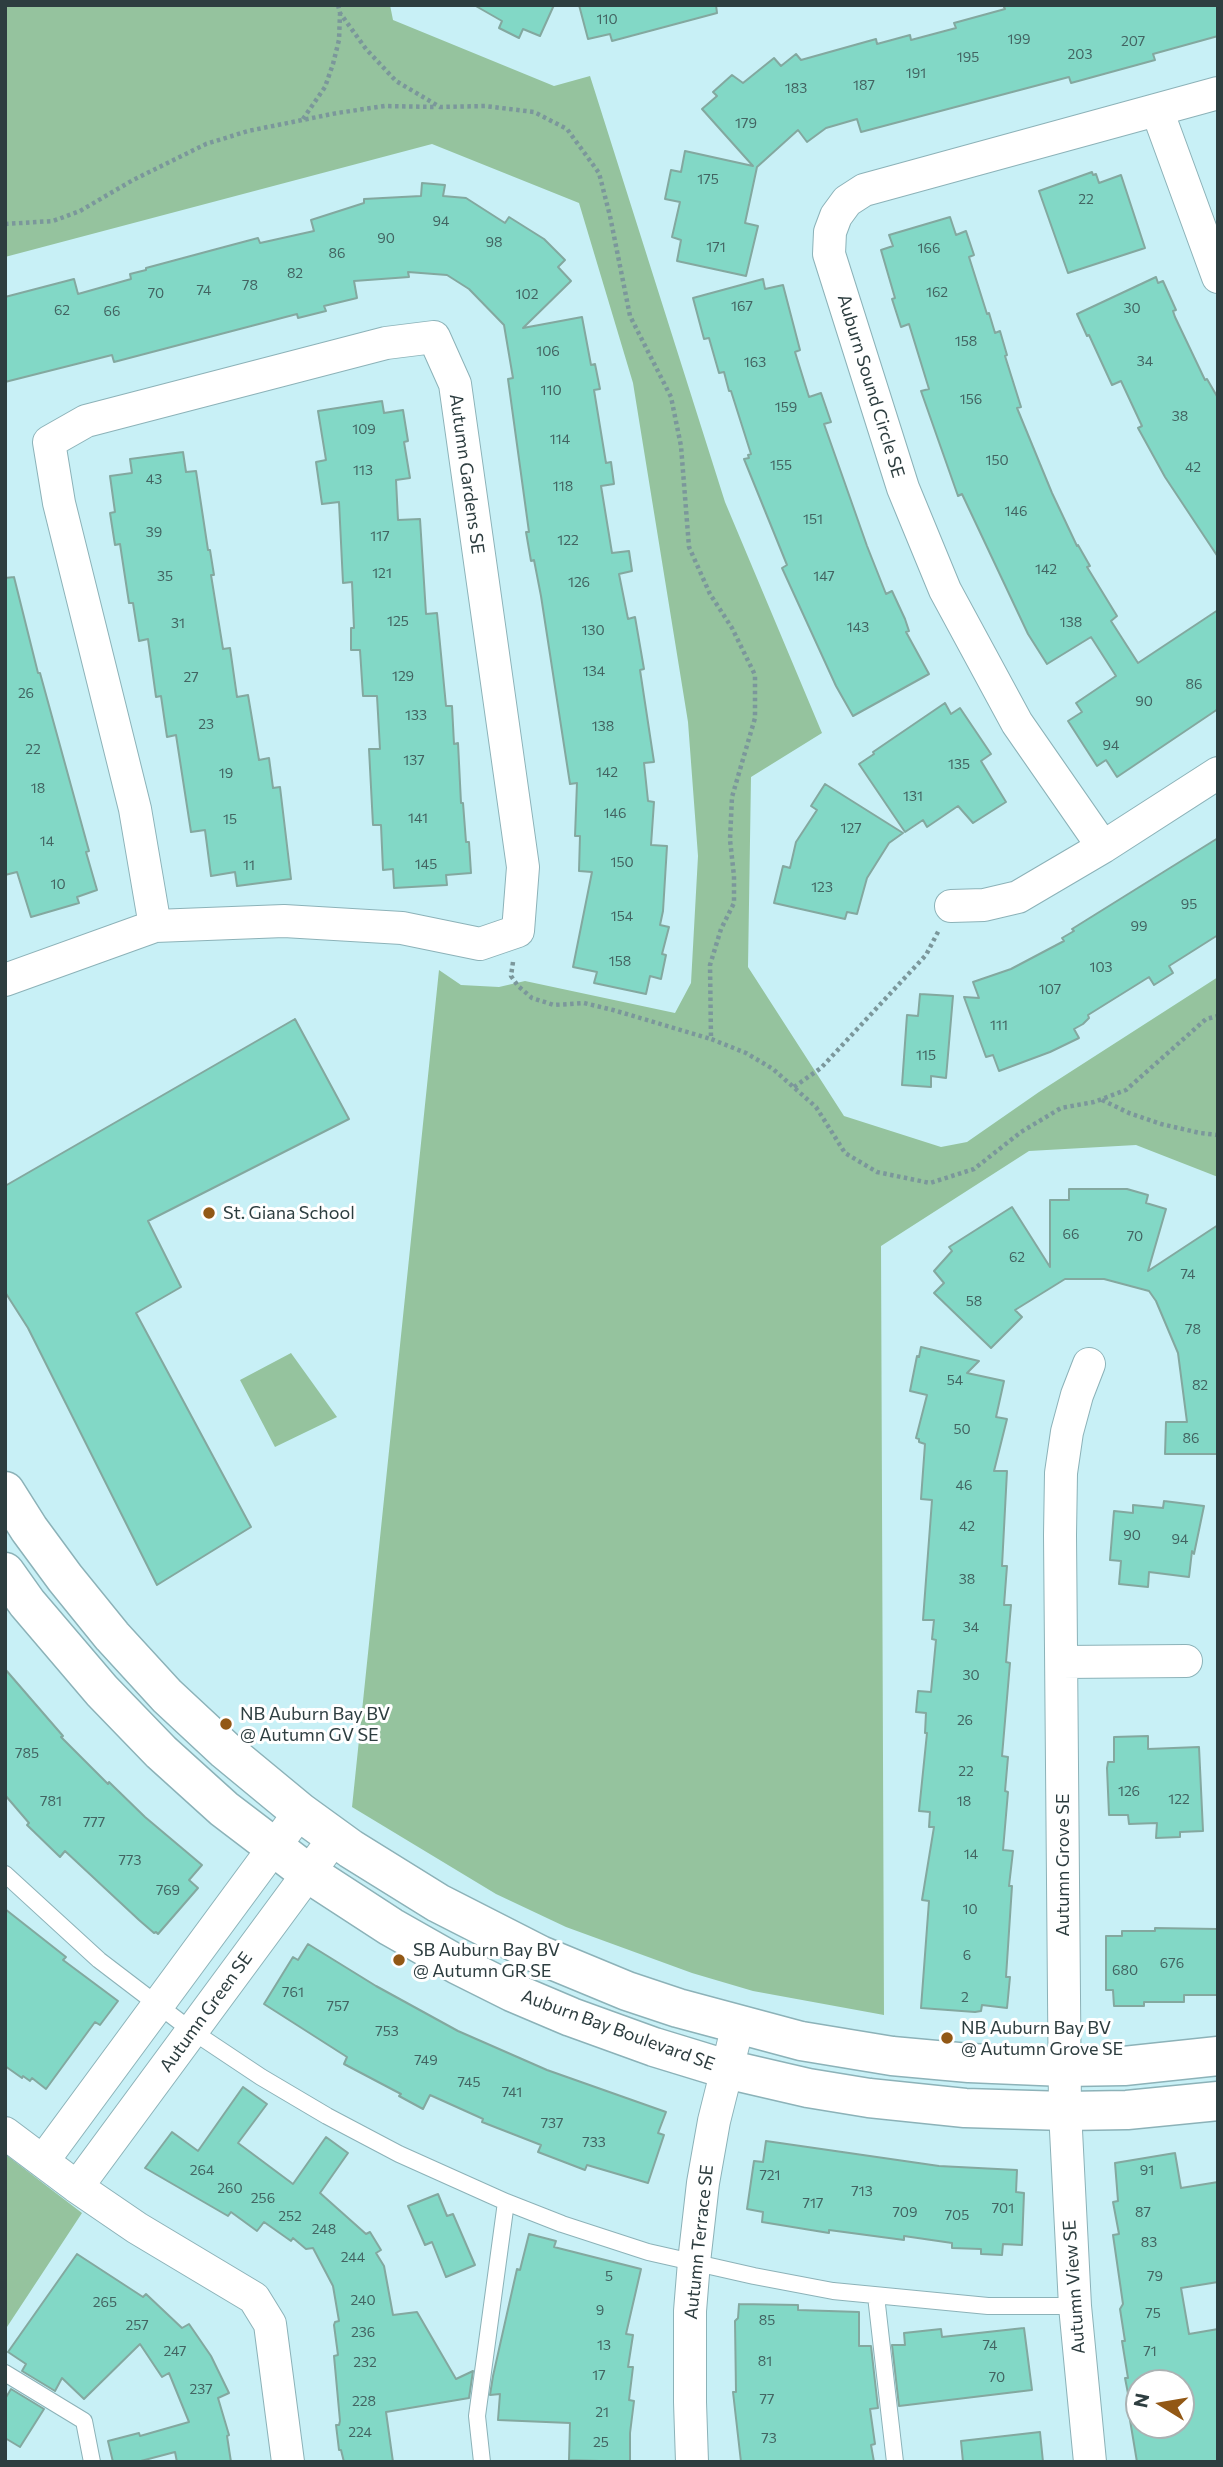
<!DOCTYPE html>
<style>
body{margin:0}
#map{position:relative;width:1223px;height:2467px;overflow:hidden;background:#c8f0f6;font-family:Commissioner,sans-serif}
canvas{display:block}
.frame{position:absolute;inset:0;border:7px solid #2e3e40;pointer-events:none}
.north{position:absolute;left:1125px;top:2369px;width:70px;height:70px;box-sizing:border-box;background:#fff;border:2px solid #abb2b3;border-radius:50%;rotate:281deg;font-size:19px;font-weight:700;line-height:28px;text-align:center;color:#2e3e40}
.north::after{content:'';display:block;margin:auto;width:24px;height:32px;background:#925815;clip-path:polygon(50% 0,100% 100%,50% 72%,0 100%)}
</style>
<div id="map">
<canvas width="1223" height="2467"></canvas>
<div class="frame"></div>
<div class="north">N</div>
</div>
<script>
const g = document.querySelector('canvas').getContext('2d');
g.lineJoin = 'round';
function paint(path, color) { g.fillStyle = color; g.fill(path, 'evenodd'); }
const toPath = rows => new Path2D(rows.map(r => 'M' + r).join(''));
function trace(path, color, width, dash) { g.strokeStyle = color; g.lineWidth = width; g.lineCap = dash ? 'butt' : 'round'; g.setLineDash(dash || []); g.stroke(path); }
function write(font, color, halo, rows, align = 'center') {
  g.font = font + ' Commissioner,sans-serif'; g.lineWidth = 6; g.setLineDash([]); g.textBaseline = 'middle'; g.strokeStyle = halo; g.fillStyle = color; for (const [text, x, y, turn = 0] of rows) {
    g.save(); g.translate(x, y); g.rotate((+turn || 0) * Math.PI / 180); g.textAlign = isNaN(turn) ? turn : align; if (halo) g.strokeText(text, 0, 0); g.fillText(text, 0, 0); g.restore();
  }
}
const green = toPath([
 [5,5,390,5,393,20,554,86,590,76,725,502,822,733,751,777,748,967,844,1116,941,1147,967,1142,1039,1092,1218,977,1218,1177,1136,1145,1029,1151,881,1246,884,2015,753,1991,692,1973,566,1927,496,1894,352,1807,439,970,461,985,499,987,525,981,675,1013,691,983,698,856,688,722,633,383,579,203,432,144,5,257],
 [291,1353,337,1417,275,1447,240,1380],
 [5,2154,82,2213,5,2330]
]);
const building = toPath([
 [474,5,554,5,540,36,523,29,519,38,499,28,502,21,474,5],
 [579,5,716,5,717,13,612,41,610,34,588,39,579,5],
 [1003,5,1218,5,1218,36,1153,54,1155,60,1071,83,1069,77,861,132,857,119,826,128,807,142,798,130,757,167,745,223,758,226,746,276,677,261,681,240,672,237,680,202,665,199,671,170,681,172,685,151,753,166,702,109,717,96,713,92,732,75,743,83,774,58,781,66,796,54,801,60,876,39,877,44,910,35,911,40,956,28,954,23,1005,9,1003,5],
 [1092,172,1093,175,1096,174,1099,183,1121,175,1145,248,1068,273,1039,191,1092,172],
 [422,183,445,185,443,196,466,198,505,223,509,217,544,239,565,260,558,267,571,281,523,328,582,317,591,365,595,364,600,389,594,390,606,463,611,462,614,484,601,486,612,553,629,551,632,571,619,574,628,619,635,617,644,669,640,670,654,762,644,763,648,801,654,802,651,845,667,846,663,911,660,925,669,927,662,954,666,955,661,979,650,976,646,994,594,983,597,972,573,967,592,872,579,871,580,836,575,836,577,783,570,784,541,596,534,560,531,561,526,532,529,532,508,379,513,378,504,325,469,289,447,275,408,272,409,277,354,281,357,298,324,306,326,311,298,318,297,314,114,362,112,355,5,382,5,297,74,279,78,294,131,279,130,274,146,270,146,268,213,250,258,238,260,243,314,231,311,220,364,203,364,199,421,196,422,183],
 [950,217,956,235,966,231,974,255,969,257,987,314,989,313,995,333,1000,331,1007,355,1005,356,1021,407,1017,408,1052,493,1077,546,1078,545,1090,566,1087,567,1117,616,1111,621,1138,663,1218,610,1218,709,1117,777,1106,760,1097,766,1068,721,1082,712,1076,703,1116,676,1091,637,1047,664,1028,634,962,494,958,496,921,391,929,389,909,324,901,327,892,299,895,298,881,250,893,246,889,235,950,217],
 [1156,277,1158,283,1163,281,1176,310,1173,311,1175,317,1205,380,1207,379,1218,398,1218,557,1165,477,1138,428,1142,426,1121,381,1112,385,1089,335,1087,336,1077,314,1156,277],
 [763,279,765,289,783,285,800,350,795,352,809,397,821,393,831,422,824,424,867,546,886,594,892,591,905,619,909,631,906,632,929,674,853,716,836,686,782,568,787,565,744,459,749,458,748,455,751,454,731,391,729,391,724,372,719,373,709,338,704,339,693,298,763,279],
 [382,401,384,413,403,410,408,441,404,442,410,478,396,480,398,520,420,519,426,614,437,613,446,706,452,706,454,744,458,743,461,803,463,803,466,842,469,842,471,873,446,875,447,885,394,888,393,869,383,870,381,825,373,825,369,749,380,749,377,696,363,696,360,650,351,650,351,628,354,628,352,582,343,583,339,502,322,504,316,462,326,460,318,411,382,401],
 [183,452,186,472,196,471,208,550,210,550,214,575,211,575,223,649,230,648,237,697,248,695,259,760,269,758,273,788,280,787,291,879,237,886,235,872,211,876,205,830,191,832,176,735,167,737,161,696,156,697,148,639,139,641,133,603,129,603,120,544,115,545,110,513,115,512,110,476,132,473,130,459,183,452],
 [14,577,38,673,40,673,89,851,86,852,97,890,77,897,79,903,31,917,17,872,5,875,5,578,14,577],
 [945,703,951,714,960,708,991,754,981,761,1006,802,973,823,958,806,927,827,923,820,905,832,859,764,874,754,873,752,945,703],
 [825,784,903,833,889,843,867,878,857,914,847,912,845,919,774,903,783,866,790,868,796,842,817,810,811,806,825,784],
 [1218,838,1218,935,1169,966,1173,973,1154,985,1149,977,1088,1015,1089,1018,1083,1024,1074,1029,1079,1038,1050,1052,999,1071,993,1055,986,1057,964,997,979,998,973,982,1011,969,1064,941,1062,938,1074,931,1072,929,1218,838],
 [920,994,953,996,946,1078,931,1076,931,1087,902,1085,907,1015,918,1016,920,994],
 [295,1019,349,1119,148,1221,181,1287,136,1313,251,1527,157,1585,28,1328,5,1292,5,1186,295,1019],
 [1069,1189,1127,1189,1148,1195,1146,1203,1166,1209,1148,1271,1218,1225,1218,1454,1165,1454,1166,1422,1187,1422,1178,1353,1156,1301,1149,1291,1104,1279,1065,1279,1015,1310,1022,1317,991,1348,934,1293,944,1283,934,1271,952,1251,949,1247,1012,1207,1050,1267,1050,1200,1069,1200,1069,1189],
 [921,1347,979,1361,967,1373,1004,1381,996,1417,1007,1419,994,1471,1007,1471,1002,1566,1007,1566,1004,1605,1011,1605,1006,1662,1010,1663,1002,1756,1008,1757,1005,1791,1008,1792,1003,1850,1013,1851,1009,1886,1012,1886,1006,1977,1010,1977,1007,2008,982,2005,981,2011,975,2012,921,2008,929,1901,922,1900,934,1827,929,1827,930,1812,919,1811,927,1733,925,1733,926,1713,916,1712,918,1691,931,1692,936,1640,932,1639,934,1620,923,1620,932,1500,921,1499,925,1444,919,1442,919,1439,916,1438,927,1395,910,1391,917,1356,919,1357,921,1347],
 [1164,1501,1204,1506,1194,1554,1192,1551,1189,1577,1149,1572,1148,1587,1119,1584,1121,1561,1110,1560,1114,1511,1133,1513,1133,1505,1163,1508,1164,1501],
 [5,1669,63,1736,61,1737,108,1784,109,1782,145,1817,202,1865,189,1880,198,1888,158,1934,156,1932,154,1933,139,1920,65,1851,60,1857,27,1825,29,1823,5,1795,5,1669],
 [1148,1736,1148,1749,1199,1747,1203,1831,1180,1832,1180,1837,1156,1838,1157,1823,1129,1824,1128,1815,1109,1815,1107,1768,1108,1762,1114,1762,1114,1737,1148,1736],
 [5,1909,66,1957,63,1960,118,2001,100,2025,95,2022,46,2089,32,2078,30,2081,23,2076,22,2078,5,2066,5,1909],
 [1155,1928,1217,1929,1218,1995,1184,1995,1184,2002,1144,2002,1144,2006,1114,2006,1113,1990,1106,1990,1106,1936,1122,1936,1122,1931,1155,1931,1155,1928],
 [308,1944,376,1986,458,2031,547,2070,666,2112,658,2133,664,2135,648,2183,587,2165,585,2170,538,2152,541,2145,482,2122,483,2119,481,2118,430,2095,423,2109,399,2096,401,2094,344,2064,347,2057,264,2004,293,1957,298,1960,308,1944],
 [243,2087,267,2104,238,2143,293,2184,326,2137,348,2153,320,2193,366,2234,370,2232,381,2250,376,2253,384,2266,393,2315,417,2312,456,2379,473,2371,469,2398,386,2412,393,2462,344,2462,341,2450,339,2450,336,2425,339,2425,340,2421,334,2356,338,2355,334,2325,335,2322,339,2321,333,2286,313,2248,306,2249,293,2238,291,2241,264,2222,257,2231,231,2212,228,2216,145,2168,172,2132,198,2151,243,2087],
 [766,2141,939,2166,1017,2170,1016,2192,1024,2193,1022,2245,1003,2244,1002,2255,981,2254,981,2249,952,2248,952,2243,904,2236,904,2240,829,2230,829,2233,762,2222,763,2212,747,2209,754,2161,763,2162,766,2141],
 [1175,2153,1181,2188,1218,2182,1218,2282,1181,2288,1189,2334,1218,2329,1218,2462,1137,2462,1129,2414,1132,2414,1125,2378,1128,2378,1122,2341,1125,2341,1120,2309,1123,2304,1113,2235,1119,2234,1113,2202,1118,2201,1115,2163,1175,2153],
 [1139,2383,1181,2383,1181,2425,1139,2425,1139,2383],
 [438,2194,447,2216,453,2214,475,2265,446,2277,432,2242,425,2245,408,2206,438,2194],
 [529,2234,556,2241,554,2247,641,2269,626,2334,633,2335,628,2367,633,2367,629,2400,634,2401,630,2433,630,2462,569,2460,570,2423,498,2420,500,2394,490,2395,493,2376,517,2269,520,2270,529,2234],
 [77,2254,143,2297,146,2294,182,2328,189,2324,211,2356,229,2393,218,2398,229,2435,227,2436,231,2462,177,2462,175,2452,137,2462,113,2462,108,2441,139,2433,140,2436,189,2422,169,2373,162,2377,140,2344,84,2399,62,2378,55,2391,22,2371,26,2364,8,2352,77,2254],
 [739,2304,798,2305,798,2310,859,2312,859,2346,871,2346,878,2408,870,2409,875,2444,871,2445,874,2462,741,2462,733,2392,736,2392,735,2321,738,2318,739,2304],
 [1024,2328,1032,2390,899,2406,892,2345,905,2345,904,2333,941,2329,942,2337,1024,2328],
 [11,2389,44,2409,20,2447,5,2438,5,2399,11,2389],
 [1040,2432,1043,2462,963,2462,961,2441,1040,2432]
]);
const path = toPath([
 [338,5,340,13,366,49,396,81,440,107,485,106,534,112,567,129,599,173,610,216,630,316,671,397,681,446,689,547,710,594,732,628,755,675,755,718,732,797,730,840,734,876,734,903,721,929,710,965,711,1039,746,1053,773,1069,816,1107,845,1153,877,1172,930,1183,974,1169,1021,1132,1061,1108,1094,1102,1126,1090,1206,1019,1218,1016],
 [303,119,325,87,333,64,339,40,340,14],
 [5,224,53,221,80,211,133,180,206,144,248,131,337,113,385,106,436,107],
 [513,962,511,976,518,986,532,998,554,1005,584,1003,613,1010,711,1039],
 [794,1087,821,1068,926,955,939,930],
 [1102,1100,1129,1113,1161,1124,1200,1133,1218,1135]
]);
const lane = toPath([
 [5,1874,99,1960,192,2031,261,2077,327,2116,399,2154,506,2202,562,2224,648,2252,754,2276,833,2291,988,2306,1075,2306],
 [876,2296,895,2462],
 [5,2373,84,2421,92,2462],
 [482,2462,477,2416,506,2202]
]);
const street = toPath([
 [1218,93,864,190,847,201,836,216,830,232,829,254,903,488,945,590,1017,723,1103,847,1218,773],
 [1157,110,1218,277],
 [951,906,984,905,1018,897,1103,847],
 [5,980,155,926,284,921,402,928,480,944,518,931,523,867,455,384,434,337,386,343,86,421,49,442,59,503,135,809,155,926],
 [1089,1364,1077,1395,1067,1432,1061,1473,1060,1535,1065,2111,1075,2306,1090,2462],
 [1062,1662,1186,1661],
 [5,2133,77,2187,137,2228,254,2298,270,2324,288,2462],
 [43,2161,300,1812],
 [77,2187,335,1837],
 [692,2462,690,2402,690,2311,694,2262,703,2183,714,2121,738,2025]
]);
const secondary = toPath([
 [5,1491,29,1529,65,1578,112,1636,167,1696,225,1750,300,1812,351,1849,438,1903,540,1955,627,1991,678,2008,801,2041,892,2056,969,2063,1064,2067,1124,2066,1218,2056],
 [5,1572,27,1603,102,1691,161,1752,224,1809,308,1873,391,1927,458,1965,512,1992,571,2017,654,2047,726,2069,808,2088,869,2098,965,2108,1065,2111,1127,2110,1218,2101]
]);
const markers = [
 [209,1213,7,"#925815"],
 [226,1724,7,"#925815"],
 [399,1960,7,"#925815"],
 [947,2038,7,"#925815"]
];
const numberNames = [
 ["110",607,19],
 ["199",1019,39],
 ["207",1133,41],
 ["203",1080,54],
 ["195",968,57],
 ["191",916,73],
 ["187",864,85],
 ["183",796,88],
 ["179",746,123],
 ["175",708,179],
 ["22",1086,199],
 ["94",441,221],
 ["90",386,238],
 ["98",494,242],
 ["171",716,247],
 ["166",929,248],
 ["86",337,253],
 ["82",295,273],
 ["78",250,285],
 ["74",204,290],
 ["162",937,292],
 ["70",156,293],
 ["102",527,294],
 ["167",742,306],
 ["30",1132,308],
 ["62",62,310],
 ["66",112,311],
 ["158",966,341],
 ["106",548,351],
 ["34",1145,361],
 ["163",755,362],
 ["110",551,390],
 ["156",971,399],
 ["159",786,407],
 ["38",1180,416],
 ["109",364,429],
 ["114",560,439],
 ["150",997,460],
 ["155",781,465],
 ["42",1193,467],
 ["113",363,470],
 ["43",154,479],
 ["118",563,486],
 ["146",1016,511],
 ["151",813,519],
 ["39",154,532],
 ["117",380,536],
 ["122",568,540],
 ["142",1046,569],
 ["121",382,573],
 ["35",165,576],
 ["147",824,576],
 ["126",579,582],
 ["125",398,621],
 ["138",1071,622],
 ["31",178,623],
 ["143",858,627],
 ["130",593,630],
 ["134",594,671],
 ["129",403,676],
 ["27",191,677],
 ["86",1194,684],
 ["26",26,693],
 ["90",1144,701],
 ["133",416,715],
 ["23",206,724],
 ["138",603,726],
 ["94",1111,745],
 ["22",33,749],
 ["137",414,760],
 ["135",959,764],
 ["142",607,772],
 ["19",226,773],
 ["18",38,788],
 ["131",913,796],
 ["146",615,813],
 ["141",418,818],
 ["15",230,819],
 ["127",851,828],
 ["14",47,841],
 ["150",622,862],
 ["145",426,864],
 ["11",249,865],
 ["10",58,884],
 ["123",822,887],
 ["95",1189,904],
 ["154",622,916],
 ["99",1139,926],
 ["158",620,961],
 ["103",1101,967],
 ["107",1050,989],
 ["111",999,1025],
 ["115",926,1055],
 ["66",1071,1234],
 ["70",1135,1236],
 ["62",1017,1257],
 ["74",1188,1274],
 ["58",974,1301],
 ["78",1193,1329],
 ["54",955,1380],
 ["82",1200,1385],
 ["50",962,1429],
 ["86",1191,1438],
 ["46",964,1485],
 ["42",967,1526],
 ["90",1132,1535],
 ["94",1180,1539],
 ["38",967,1579],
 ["34",971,1627],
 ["30",971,1675],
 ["26",965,1720],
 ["785",27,1753],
 ["22",966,1771],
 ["126",1129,1791],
 ["122",1179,1799],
 ["781",51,1801],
 ["18",964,1801],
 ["777",94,1822],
 ["14",971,1854],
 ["773",130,1860],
 ["769",168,1890],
 ["10",970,1909],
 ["6",967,1955],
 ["676",1172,1963],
 ["680",1125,1970],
 ["761",293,1992],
 ["2",965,1997],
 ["757",338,2006],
 ["753",387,2031],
 ["749",426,2060],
 ["745",469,2082],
 ["741",512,2092],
 ["737",552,2123],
 ["733",594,2142],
 ["264",202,2170],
 ["91",1147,2170],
 ["721",770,2175],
 ["260",230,2188],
 ["713",862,2191],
 ["256",263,2198],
 ["717",813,2203],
 ["701",1003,2208],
 ["709",905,2212],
 ["87",1143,2212],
 ["705",957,2215],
 ["252",290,2216],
 ["248",324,2229],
 ["83",1149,2242],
 ["244",353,2257],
 ["5",609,2276],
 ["79",1155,2276],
 ["240",363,2300],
 ["265",105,2302],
 ["9",600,2310],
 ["75",1153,2313],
 ["85",767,2320],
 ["257",137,2325],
 ["236",363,2332],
 ["13",604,2345],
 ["74",990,2345],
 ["247",175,2351],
 ["71",1150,2351],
 ["81",765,2361],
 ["232",365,2362],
 ["17",599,2375],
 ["70",997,2377],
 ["237",201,2389],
 ["77",767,2399],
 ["228",364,2401],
 ["21",602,2412],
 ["224",360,2432],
 ["73",769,2438],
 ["25",601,2442]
];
const streetNames = [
 ["Auburn Sound Circle SE",871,386,73],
 ["Autumn Gardens SE",467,474,82],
 ["Autumn Grove SE",1063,1865,-90],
 ["Autumn Green SE",206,2012,-54],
 ["Auburn Bay Boulevard SE",618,2030,20],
 ["Autumn Terrace SE",699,2242,-84],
 ["Autumn View SE",1074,2287,-94]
];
const poiNames = [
 ["St. Giana School",223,1213],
 ["NB Auburn Bay BV",240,1714],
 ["@ Autumn GV SE",240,1735],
 ["SB Auburn Bay BV",413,1950],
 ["@ Autumn GR SE",413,1971],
 ["NB Auburn Bay BV",961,2028],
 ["@ Autumn Grove SE",961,2049]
];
paint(green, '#95c39e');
paint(building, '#82d8c6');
trace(building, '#83a89f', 2);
trace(lane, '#8cb2b8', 18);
trace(street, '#8cb2b8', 34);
trace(secondary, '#8cb2b8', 41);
trace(path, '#7b979b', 4.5, [3.5, 3.5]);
trace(lane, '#fff', 16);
trace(street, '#fff', 32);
trace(secondary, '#fff', 38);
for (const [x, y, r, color] of markers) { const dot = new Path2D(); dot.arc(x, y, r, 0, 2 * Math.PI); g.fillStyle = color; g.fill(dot); trace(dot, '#fff', 2.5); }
write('14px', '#436462', null, numberNames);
write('18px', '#2e3e40', '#fff', streetNames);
write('18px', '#2e3e40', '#fff', poiNames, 'left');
</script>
